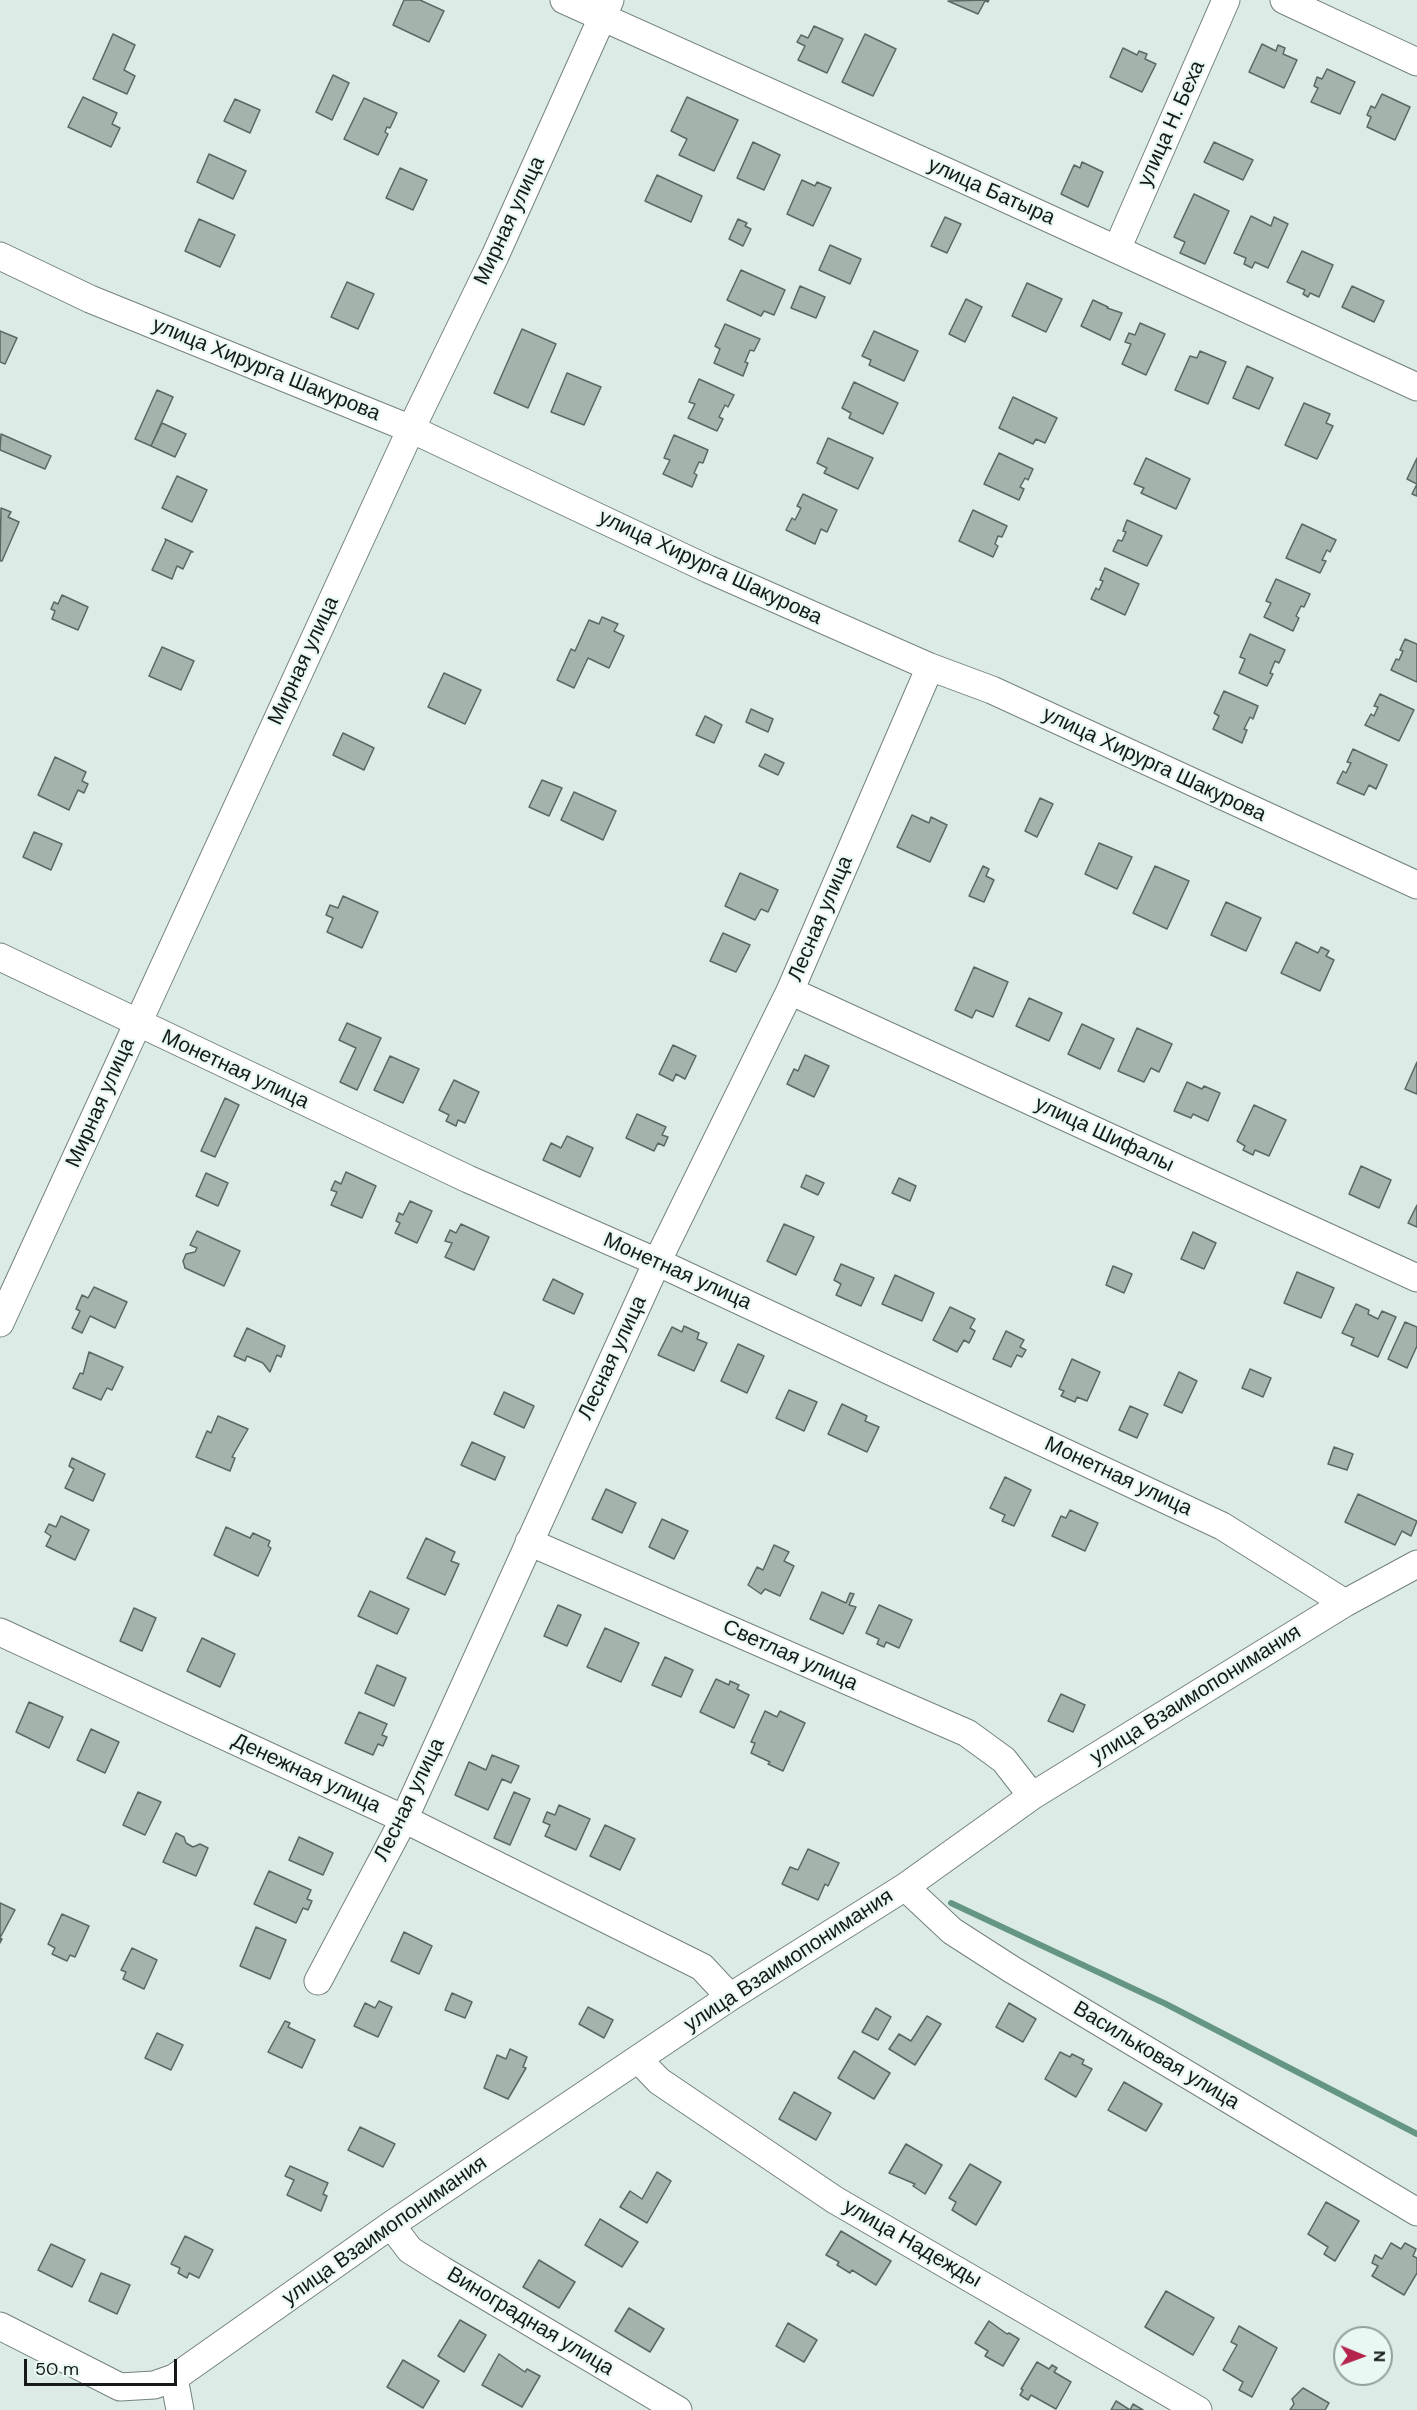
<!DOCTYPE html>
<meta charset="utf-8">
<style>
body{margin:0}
#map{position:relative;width:1417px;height:2410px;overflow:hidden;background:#dcebe5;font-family:"DM Sans",sans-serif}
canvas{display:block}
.north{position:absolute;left:1333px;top:2326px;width:60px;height:60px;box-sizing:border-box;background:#e9f8f2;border:2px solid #949f9b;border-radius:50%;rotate:91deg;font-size:16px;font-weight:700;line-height:24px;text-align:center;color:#151a18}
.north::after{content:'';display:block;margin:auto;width:21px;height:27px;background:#b5244d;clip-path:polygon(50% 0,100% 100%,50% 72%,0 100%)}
.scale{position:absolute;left:24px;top:2359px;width:153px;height:27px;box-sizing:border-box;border:3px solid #151a18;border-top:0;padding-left:8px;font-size:18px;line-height:21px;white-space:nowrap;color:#151a18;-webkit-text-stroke:4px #e9f8f2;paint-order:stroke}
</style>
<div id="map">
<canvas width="1417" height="2410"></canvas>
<div class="north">N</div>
<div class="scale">50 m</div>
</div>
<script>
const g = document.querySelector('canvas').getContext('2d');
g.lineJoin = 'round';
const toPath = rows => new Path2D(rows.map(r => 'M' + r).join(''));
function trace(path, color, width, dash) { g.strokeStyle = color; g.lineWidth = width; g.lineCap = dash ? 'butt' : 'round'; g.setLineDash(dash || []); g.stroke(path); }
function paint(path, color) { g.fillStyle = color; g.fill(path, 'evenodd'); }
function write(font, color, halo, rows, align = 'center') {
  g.font = font + ' "DM Sans",sans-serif'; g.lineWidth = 4.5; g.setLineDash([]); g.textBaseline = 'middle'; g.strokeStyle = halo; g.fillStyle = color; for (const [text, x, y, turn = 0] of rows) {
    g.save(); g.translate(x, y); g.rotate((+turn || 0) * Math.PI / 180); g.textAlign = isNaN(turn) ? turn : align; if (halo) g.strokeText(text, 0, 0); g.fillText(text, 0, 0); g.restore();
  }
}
const stream = toPath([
 [951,1903,1166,2004,1417,2134]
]);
const building = toPath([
 [404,0,420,0,444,11,429,42,393,25,404,0],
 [989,0,988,2,985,1,978,14,948,1,989,0],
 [814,26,843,39,827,73,798,60,805,46,797,42,801,35,808,38,814,26],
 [113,34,135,45,124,70,135,76,127,94,93,79,113,34],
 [865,34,896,49,873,96,842,82,865,34],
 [1262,44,1276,51,1278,45,1285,48,1283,54,1297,60,1284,88,1249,72,1262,44],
 [1123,48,1137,55,1139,51,1147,54,1145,59,1156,64,1142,92,1110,77,1123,48],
 [1327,69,1355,82,1340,114,1311,102,1318,88,1314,86,1317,77,1322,79,1327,69],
 [333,75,349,83,332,120,316,112,333,75],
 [1382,94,1410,107,1395,140,1367,127,1371,117,1367,115,1371,106,1375,108,1382,94],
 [83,97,117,113,112,124,120,128,111,147,68,127,83,97],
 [687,97,738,120,714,171,679,155,687,139,671,131,687,97],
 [364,98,397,113,390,128,387,127,385,132,388,134,378,155,344,139,364,98],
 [235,99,260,110,250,133,224,121,235,99],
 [753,142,780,155,764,190,737,178,753,142],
 [1214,142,1253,160,1243,180,1204,162,1214,142],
 [209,154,246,171,233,199,197,182,209,154],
 [1082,162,1103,172,1088,207,1061,194,1074,165,1080,168,1082,162],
 [400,168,427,180,413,210,386,198,400,168],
 [657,175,702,196,691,222,645,201,657,175],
 [802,180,815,186,817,182,831,188,813,226,787,214,802,180],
 [1194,194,1229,211,1205,264,1180,253,1185,242,1174,237,1194,194],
 [1251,216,1271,226,1274,217,1288,224,1268,268,1255,262,1252,268,1244,264,1246,258,1234,253,1251,216],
 [945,217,961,224,947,253,931,246,945,217],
 [199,219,235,235,220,267,185,251,199,219],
 [738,219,747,223,745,226,751,229,743,246,729,239,738,219],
 [830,245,861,259,850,284,819,270,830,245],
 [1302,251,1333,265,1319,297,1310,293,1308,297,1303,294,1305,290,1287,282,1302,251],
 [741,270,785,290,774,315,764,311,761,316,727,300,741,270],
 [347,282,374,294,358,329,331,317,347,282],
 [1027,283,1062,299,1046,332,1012,316,1027,283],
 [800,286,825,297,816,318,791,308,800,286],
 [1352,286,1384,301,1374,322,1342,307,1352,286],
 [966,299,982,307,965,342,949,334,966,299],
 [1093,300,1108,307,1107,308,1122,313,1110,340,1081,326,1093,300],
 [1140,323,1165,334,1146,375,1122,364,1131,344,1125,342,1129,333,1135,335,1140,323],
 [725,324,760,339,754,351,750,350,745,362,748,363,743,376,714,363,720,349,715,346,725,324],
 [522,329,556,344,528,408,494,393,522,329],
 [0,331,17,338,5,364,0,362,0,331],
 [874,331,918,351,904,381,869,365,871,360,862,356,874,331],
 [1200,351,1226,362,1208,404,1175,390,1190,356,1197,358,1200,351],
 [1247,366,1273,378,1259,409,1233,398,1247,366],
 [567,373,601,387,584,425,551,412,567,373],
 [699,379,734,395,728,407,725,405,719,417,723,419,717,431,688,418,695,404,689,402,699,379],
 [854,382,898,403,883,434,849,418,851,413,842,408,854,382],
 [157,390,173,397,151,446,135,439,157,390],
 [1013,397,1057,418,1045,443,1036,439,1033,444,999,428,1013,397],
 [1304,403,1330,414,1326,423,1333,426,1317,459,1285,445,1304,403],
 [162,423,186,434,175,457,151,446,162,423],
 [1,434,51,456,45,469,0,450,1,434],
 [674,435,708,450,703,463,699,462,694,473,697,475,692,487,663,474,670,460,664,458,674,435],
 [828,438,873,458,858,489,824,473,827,468,817,463,828,438],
 [999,453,1033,469,1028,480,1025,478,1020,487,1024,489,1019,500,984,484,999,453],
 [1146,458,1190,479,1176,509,1141,493,1144,488,1134,484,1146,458],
 [1417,458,1417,496,1412,494,1417,484,1407,479,1417,458],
 [177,476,207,490,192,522,162,508,177,476],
 [803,494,837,510,827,532,821,529,815,544,786,530,792,518,795,520,801,508,797,506,803,494],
 [1,508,11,512,8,517,19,522,2,561,0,561,1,508],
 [973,510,1007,526,1002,537,998,536,995,544,998,546,993,557,959,541,973,510],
 [1127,520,1162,536,1147,566,1113,551,1118,540,1122,541,1126,532,1123,531,1127,520],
 [1302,524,1336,540,1330,552,1327,550,1322,560,1326,561,1320,573,1286,558,1302,524],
 [165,539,193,552,191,552,183,569,177,566,172,579,152,570,166,540,165,539],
 [1105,568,1139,584,1125,615,1091,599,1096,588,1099,590,1103,581,1100,580,1105,568],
 [1276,579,1310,594,1304,607,1301,606,1296,616,1299,618,1293,631,1264,617,1271,603,1266,601,1276,579],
 [62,595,88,607,78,630,52,619,55,611,51,609,54,602,58,604,62,595],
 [602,617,618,624,614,631,624,636,609,668,588,658,574,688,557,680,571,649,575,651,589,620,599,624,602,617],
 [1250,634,1285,650,1279,663,1275,661,1270,673,1273,674,1267,686,1239,673,1245,659,1240,657,1250,634],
 [1405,639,1417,644,1417,682,1391,670,1396,659,1399,660,1403,651,1400,650,1405,639],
 [162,647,194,661,181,690,149,676,162,647],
 [444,673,481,690,465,724,428,707,444,673],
 [1224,691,1258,706,1253,719,1250,717,1244,729,1247,730,1242,743,1213,729,1219,716,1214,713,1224,691],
 [1380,694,1414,710,1399,741,1365,725,1371,714,1374,716,1378,707,1374,706,1380,694],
 [751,709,773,719,768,732,746,722,751,709],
 [705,716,722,725,714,743,696,735,705,716],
 [343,733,374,748,364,770,333,755,343,733],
 [1353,749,1387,765,1376,789,1369,785,1364,795,1337,783,1343,771,1346,773,1351,763,1347,762,1353,749],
 [765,754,784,763,778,775,759,766,765,754],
 [55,757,86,772,82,781,88,784,84,793,78,790,69,810,38,795,55,757],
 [542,780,562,788,549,816,529,807,542,780],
 [574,792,616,811,603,840,561,820,574,792],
 [1040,798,1053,804,1037,837,1025,831,1040,798],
 [912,815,929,823,931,817,947,825,930,862,897,847,912,815],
 [34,832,62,844,51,870,23,857,34,832],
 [1099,843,1132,857,1117,889,1085,874,1099,843],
 [983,866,989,869,986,876,994,880,984,902,969,896,983,866],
 [1155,866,1189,881,1167,929,1133,913,1155,866],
 [740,873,778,890,768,912,761,909,755,920,725,906,740,873],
 [343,896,378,912,362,948,327,932,333,918,326,915,330,905,338,908,343,896],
 [1226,902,1261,918,1246,951,1211,935,1226,902],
 [723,933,750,945,736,972,710,961,723,933],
 [1296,942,1318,953,1321,947,1329,951,1326,956,1334,960,1320,991,1281,973,1296,942],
 [974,967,1008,982,993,1017,976,1010,972,1018,955,1010,974,967],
 [1029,998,1062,1013,1049,1041,1016,1026,1029,998],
 [347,1023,381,1038,357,1090,340,1082,356,1048,339,1040,347,1023],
 [1082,1024,1114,1039,1100,1069,1068,1054,1082,1024],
 [1137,1028,1172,1044,1159,1072,1151,1068,1144,1082,1118,1071,1137,1028],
 [673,1045,696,1056,685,1079,676,1074,673,1081,659,1074,673,1045],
 [805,1055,829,1066,814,1097,787,1084,794,1069,798,1071,805,1055],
 [390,1056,419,1069,403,1103,374,1090,390,1056],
 [1417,1062,1417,1094,1405,1089,1417,1062],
 [454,1080,479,1092,465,1123,458,1120,456,1126,446,1121,449,1115,439,1110,454,1080],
 [1187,1082,1202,1089,1204,1086,1220,1093,1208,1121,1193,1114,1191,1118,1174,1111,1187,1082],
 [225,1098,239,1105,215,1157,201,1151,225,1098],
 [1254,1105,1286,1120,1269,1156,1255,1150,1253,1155,1243,1150,1245,1146,1237,1141,1254,1105],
 [637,1114,666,1127,662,1135,668,1137,664,1146,658,1143,654,1151,626,1138,637,1114],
 [567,1136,593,1148,580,1177,543,1160,551,1143,561,1148,567,1136],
 [1361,1166,1391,1180,1379,1208,1349,1194,1361,1166],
 [346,1172,376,1186,362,1218,331,1205,337,1192,331,1190,335,1181,341,1184,346,1172],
 [206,1173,228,1183,218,1206,196,1196,206,1173],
 [806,1175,824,1183,818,1195,801,1187,806,1175],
 [899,1178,916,1186,910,1201,892,1193,899,1178],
 [410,1201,432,1211,417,1243,395,1233,400,1223,396,1221,399,1213,403,1215,410,1201],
 [1417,1205,1417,1227,1408,1223,1417,1205],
 [461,1224,489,1237,474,1270,445,1257,452,1243,445,1241,450,1230,456,1233,461,1224],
 [784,1224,814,1237,796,1275,767,1261,784,1224],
 [197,1231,240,1251,224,1286,185,1268,183,1261,186,1254,195,1252,197,1248,190,1245,197,1231],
 [1193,1232,1216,1243,1204,1269,1181,1259,1193,1232],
 [841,1264,874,1278,861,1306,836,1295,841,1284,834,1280,841,1264],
 [1113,1266,1132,1274,1124,1293,1106,1285,1113,1266],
 [1297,1272,1334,1288,1321,1318,1284,1303,1297,1272],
 [895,1275,934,1293,922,1321,882,1304,895,1275],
 [553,1279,583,1294,574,1314,543,1300,553,1279],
 [94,1287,127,1302,115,1328,90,1316,82,1333,72,1328,80,1311,76,1309,82,1295,88,1298,94,1287],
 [1356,1304,1369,1310,1368,1314,1378,1319,1382,1311,1396,1317,1378,1357,1351,1345,1354,1338,1342,1333,1356,1304],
 [950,1307,975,1319,970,1328,975,1331,969,1343,964,1340,957,1352,933,1340,950,1307],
 [1405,1322,1417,1327,1417,1346,1407,1368,1388,1359,1405,1322],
 [684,1326,699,1333,697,1339,707,1343,694,1371,658,1355,672,1327,682,1332,684,1326],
 [247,1328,285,1346,281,1357,277,1355,270,1372,263,1363,247,1356,245,1361,234,1356,247,1328],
 [1006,1331,1024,1340,1020,1347,1026,1350,1022,1357,1017,1355,1011,1367,993,1359,1006,1331],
 [738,1344,764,1356,747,1393,721,1381,738,1344],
 [89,1352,123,1367,112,1390,107,1388,101,1400,73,1388,80,1373,83,1374,89,1352],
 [1072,1359,1100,1372,1087,1401,1077,1397,1075,1402,1061,1396,1064,1391,1059,1389,1072,1359],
 [1250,1369,1271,1378,1263,1397,1242,1388,1250,1369],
 [1179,1372,1197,1381,1182,1413,1164,1405,1179,1372],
 [789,1390,817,1402,804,1431,776,1418,789,1390],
 [504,1392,534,1406,524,1428,494,1414,504,1392],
 [842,1404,867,1416,865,1421,879,1427,867,1452,828,1434,842,1404],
 [1130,1406,1148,1414,1137,1438,1119,1430,1130,1406],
 [218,1416,248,1429,232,1457,235,1458,230,1471,196,1457,207,1431,211,1433,218,1416],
 [472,1442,505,1457,495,1480,461,1465,472,1442],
 [1334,1447,1353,1454,1347,1470,1328,1464,1334,1447],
 [72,1458,105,1474,93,1501,65,1488,74,1469,69,1466,72,1458],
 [1005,1477,1031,1490,1014,1526,1002,1521,1005,1515,990,1508,1005,1477],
 [606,1489,636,1503,622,1533,592,1519,606,1489],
 [1358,1494,1417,1521,1411,1536,1402,1531,1395,1545,1345,1522,1358,1494],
 [1070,1510,1098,1523,1085,1551,1052,1536,1061,1516,1066,1518,1070,1510],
 [61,1516,89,1530,75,1560,46,1546,51,1536,45,1532,49,1524,56,1527,61,1516],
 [662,1519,688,1531,674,1559,649,1547,662,1519],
 [226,1527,250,1538,253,1533,270,1541,268,1546,271,1548,258,1576,214,1555,226,1527],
 [426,1538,455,1552,451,1561,459,1564,445,1595,407,1578,426,1538],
 [774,1545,789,1552,784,1561,794,1566,780,1596,765,1589,761,1594,748,1585,757,1567,763,1570,774,1545],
 [370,1591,409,1609,397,1634,358,1616,370,1591],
 [822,1592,846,1603,850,1593,854,1594,849,1605,856,1607,843,1634,810,1619,822,1592],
 [558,1605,581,1615,567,1646,544,1636,558,1605],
 [879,1605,912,1620,899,1648,886,1642,884,1647,877,1644,879,1639,866,1633,879,1605],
 [134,1608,156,1618,142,1651,120,1641,134,1608],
 [605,1628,639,1643,621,1682,587,1667,605,1628],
 [202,1638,235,1654,220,1687,187,1671,202,1638],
 [665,1657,693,1670,681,1697,652,1685,665,1657],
 [377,1665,406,1678,394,1706,365,1693,377,1665],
 [716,1679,729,1685,730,1681,739,1685,737,1689,749,1695,734,1728,700,1712,716,1679],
 [1061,1694,1085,1705,1073,1732,1048,1721,1061,1694],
 [29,1702,63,1717,49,1748,16,1732,29,1702],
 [765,1711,777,1717,780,1711,805,1723,783,1771,768,1764,770,1762,751,1753,755,1743,751,1742,765,1711],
 [359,1712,387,1724,382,1735,387,1737,383,1746,378,1744,373,1755,345,1743,359,1712],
 [91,1729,119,1742,105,1773,77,1760,91,1729],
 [492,1755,519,1766,511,1783,502,1779,488,1810,455,1795,469,1762,486,1770,492,1755],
 [138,1792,161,1802,145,1835,123,1825,138,1792],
 [514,1792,530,1799,510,1845,494,1838,514,1792],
 [559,1805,590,1819,576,1850,545,1836,550,1825,543,1822,547,1812,555,1815,559,1805],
 [605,1825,635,1839,620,1870,590,1856,605,1825],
 [176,1833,184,1837,186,1843,193,1847,200,1844,208,1848,196,1876,163,1862,176,1833],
 [299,1837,333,1853,323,1875,289,1860,299,1837],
 [808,1849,839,1863,828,1886,825,1884,818,1900,782,1884,790,1867,798,1870,808,1849],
 [269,1871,311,1890,307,1899,312,1901,308,1910,303,1908,296,1923,254,1904,269,1871],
 [0,1903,15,1910,0,1938,2,1939,0,1943,0,1903],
 [62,1914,89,1926,75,1957,70,1955,67,1961,52,1954,55,1948,48,1944,62,1914],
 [256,1927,286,1940,270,1979,240,1966,256,1927],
 [404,1932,432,1946,419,1974,391,1961,404,1932],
 [132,1948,157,1960,144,1989,123,1979,126,1972,121,1970,132,1948],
 [452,1993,472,2002,465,2018,445,2010,452,1993],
 [379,2001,392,2007,378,2037,354,2026,365,2003,375,2008,379,2001],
 [1009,2003,1036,2019,1023,2042,996,2027,1009,2003],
 [588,2007,613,2020,604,2038,579,2024,588,2007],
 [876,2008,891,2017,878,2040,862,2032,876,2008],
 [927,2016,941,2024,915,2065,889,2049,899,2034,911,2041,927,2016],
 [285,2021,290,2023,288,2027,315,2040,302,2068,268,2052,285,2021],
 [157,2033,183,2045,171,2070,145,2058,157,2033],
 [510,2049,527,2057,523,2067,526,2068,508,2099,484,2088,497,2055,506,2059,510,2049],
 [854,2051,890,2073,874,2099,838,2078,854,2051],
 [1060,2052,1070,2057,1072,2054,1084,2060,1082,2064,1092,2069,1076,2097,1045,2079,1060,2052],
 [1124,2082,1162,2104,1146,2131,1108,2110,1124,2082],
 [794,2092,831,2113,816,2140,779,2119,794,2092],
 [360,2127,395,2144,383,2167,348,2150,360,2127],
 [906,2144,942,2165,925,2194,913,2186,915,2184,889,2173,906,2144],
 [970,2164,1001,2182,976,2225,952,2210,956,2202,949,2198,970,2164],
 [290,2166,328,2183,323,2194,327,2196,321,2211,287,2195,294,2180,285,2176,290,2166],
 [657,2172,671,2181,647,2223,620,2207,630,2191,642,2199,657,2172],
 [1326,2202,1359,2221,1335,2261,1324,2254,1328,2247,1308,2234,1326,2202],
 [600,2219,638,2242,622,2267,585,2245,600,2219],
 [841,2231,891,2261,876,2285,852,2270,850,2273,837,2265,839,2262,826,2255,841,2231],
 [185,2236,213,2250,199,2278,189,2273,187,2278,178,2273,180,2268,171,2264,185,2236],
 [1391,2243,1401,2249,1405,2243,1416,2249,1413,2256,1417,2258,1417,2273,1404,2295,1372,2276,1378,2266,1372,2263,1375,2255,1382,2259,1391,2243],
 [51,2244,85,2260,72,2287,38,2270,51,2244],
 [539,2260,575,2282,559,2308,523,2287,539,2260],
 [101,2273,130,2285,117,2314,89,2301,101,2273],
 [1166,2291,1214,2318,1193,2355,1145,2327,1166,2291],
 [629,2308,664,2329,650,2352,615,2331,629,2308],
 [460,2320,486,2335,464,2372,438,2356,460,2320],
 [989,2321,1007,2334,1009,2333,1019,2339,1003,2366,985,2356,988,2351,975,2343,989,2321],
 [788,2323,817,2340,804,2362,776,2346,788,2323],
 [1239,2326,1277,2348,1252,2397,1239,2390,1243,2382,1223,2370,1237,2345,1231,2342,1239,2326],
 [499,2354,525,2372,527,2369,540,2376,522,2407,482,2385,499,2354],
 [403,2360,439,2381,423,2408,387,2387,403,2360],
 [1037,2362,1049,2369,1052,2365,1057,2368,1054,2372,1071,2382,1056,2409,1031,2395,1028,2400,1020,2395,1023,2390,1021,2389,1037,2362],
 [1303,2388,1329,2403,1325,2410,1290,2410,1294,2404,1292,2399,1303,2388],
 [1116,2401,1130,2410,1133,2404,1143,2410,1111,2410,1116,2401]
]);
const minor = toPath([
 [564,0,954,175,1417,387],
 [1284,0,1417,62],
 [1117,249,1226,0],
 [0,256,90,299,411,429,708,569,930,667,992,690,1417,885],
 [0,957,468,1179,657,1262,1222,1526,1345,1603],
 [790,991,1417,1278],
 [0,1323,411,429,495,256,610,0],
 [529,1542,967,1733,1004,1760,1032,1796],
 [0,1632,404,1819,702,1967,730,1997],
 [905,1887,952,1931,1011,1969,1417,2212],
 [318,1981,404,1819,657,1262,790,991,930,667],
 [638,2059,659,2081,835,2200,1198,2410],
 [391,2225,410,2250,442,2270,678,2410],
 [0,2326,120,2387,154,2385,174,2378,391,2225,730,1997,905,1887,1032,1796,1345,1603,1417,1564],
 [174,2378,180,2410]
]);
const streetNames = [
 ["улица Н. Беха",1172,124,-66],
 ["улица Батыра",991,192,24],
 ["Мирная улица",510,221,-65],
 ["улица Хирурга Шакурова",266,370,22],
 ["улица Хирурга Шакурова",710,568,25],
 ["Мирная улица",304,661,-65],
 ["улица Хирурга Шакурова",1154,765,25],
 ["Лесная улица",821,919,-67],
 ["Монетная улица",235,1070,25],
 ["Мирная улица",101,1103,-66],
 ["улица Шифалы",1104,1135,25],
 ["Монетная улица",677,1272,24],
 ["Лесная улица",613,1358,-65],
 ["Монетная улица",1118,1477,25],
 ["Светлая улица",790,1656,24],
 ["улица Взаимопонимания",1196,1695,-32],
 ["Денежная улица",306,1774,25],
 ["Лесная улица",410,1800,-64],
 ["улица Взаимопонимания",789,1961,-33],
 ["Васильковая улица",1156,2056,31],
 ["улица Взаимопонимания",385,2231,-35],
 ["улица Надежды",912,2244,30],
 ["Виноградная улица",530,2322,31]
];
trace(stream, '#649683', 6);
paint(building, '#a5b3ad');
trace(building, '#5b6863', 1.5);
trace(minor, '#74827c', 29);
trace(minor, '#fff', 27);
write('21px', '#151a18', '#e9f8f2', streetNames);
</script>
